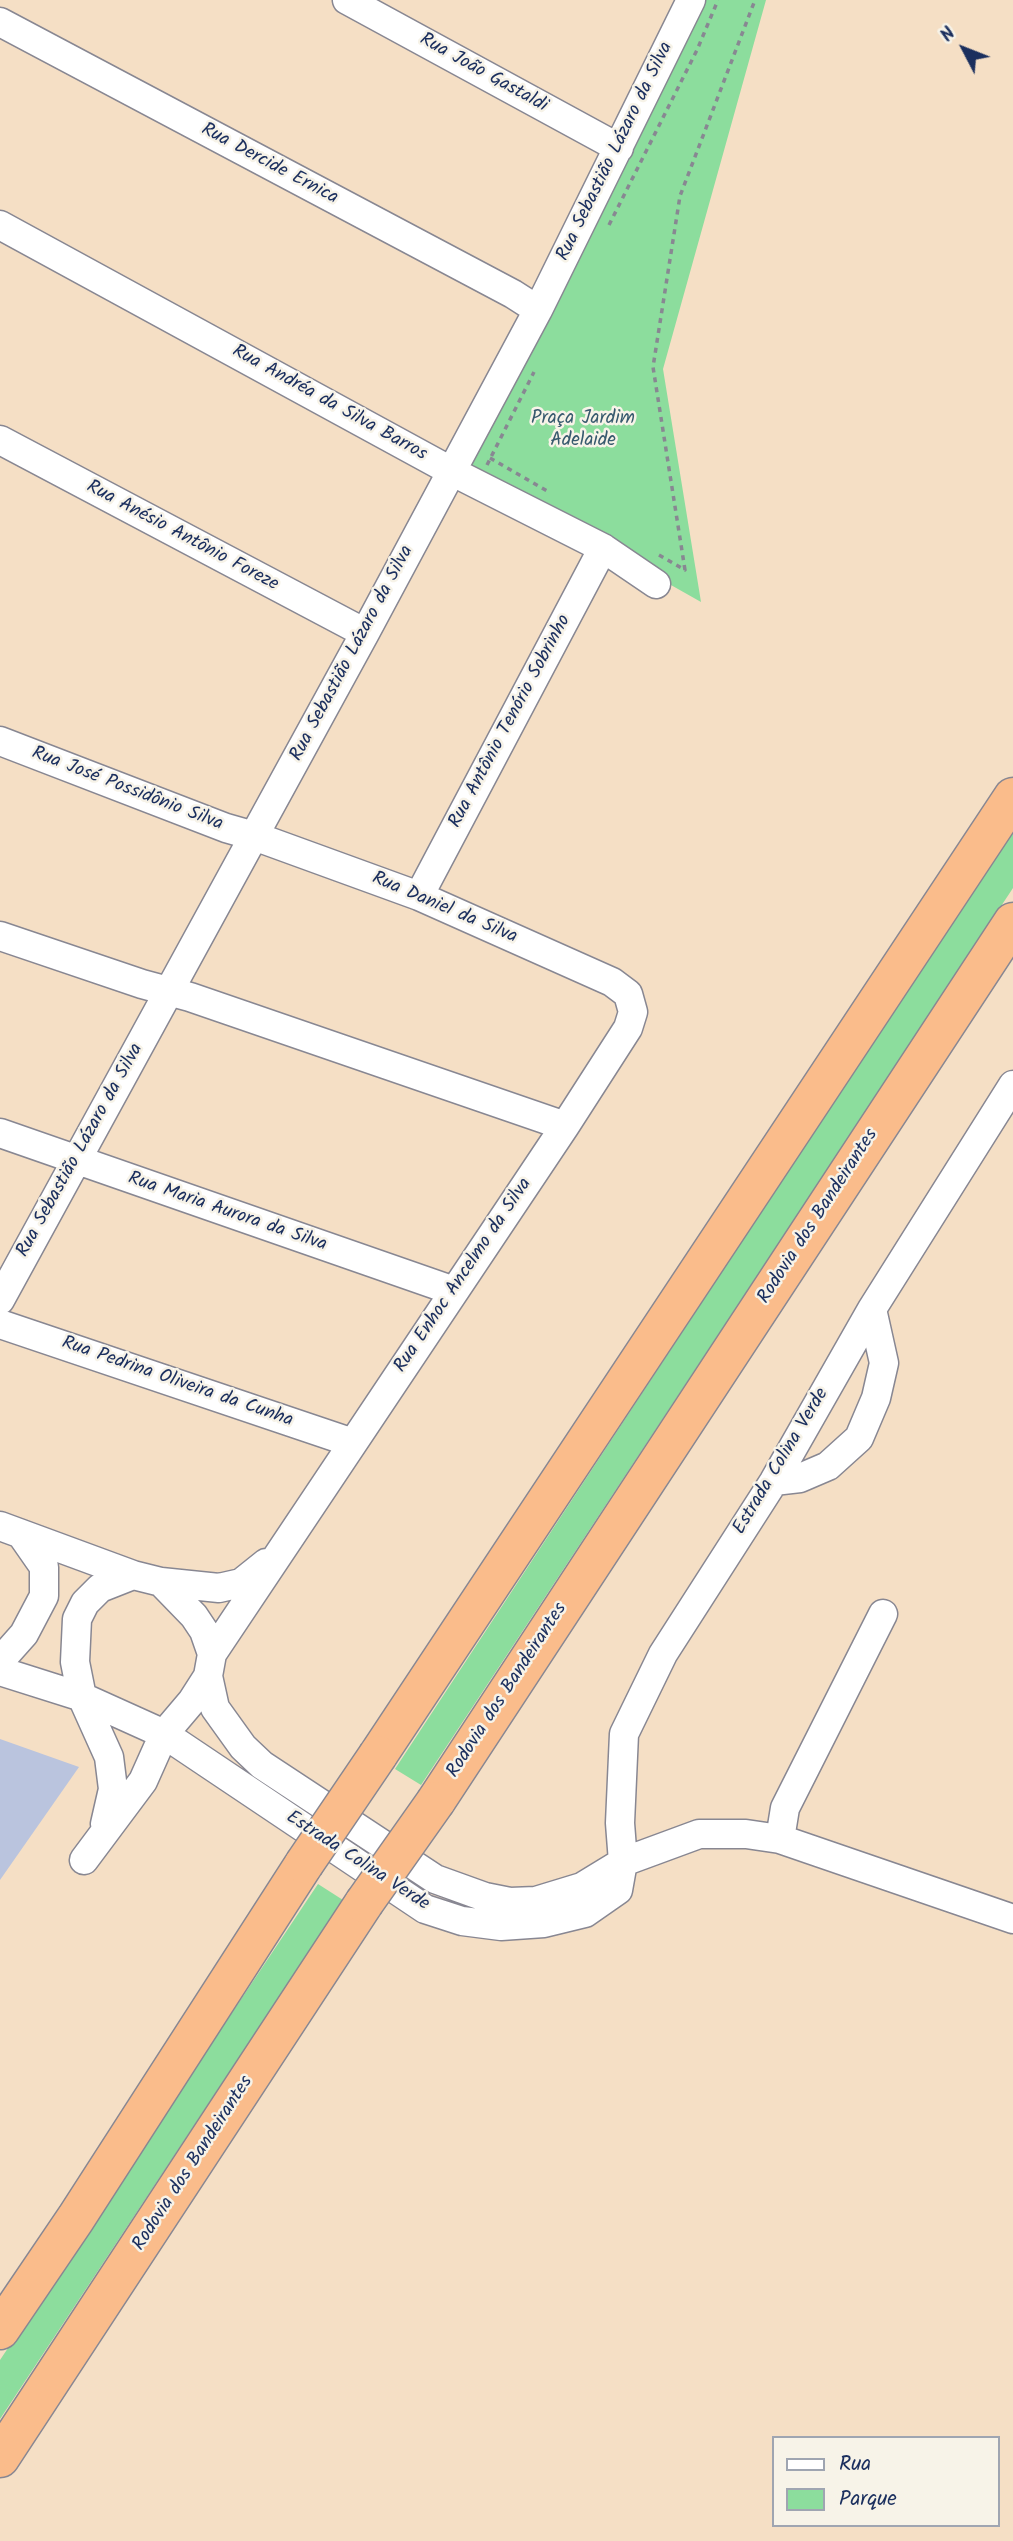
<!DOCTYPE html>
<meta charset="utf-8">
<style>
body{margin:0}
#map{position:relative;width:1013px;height:2541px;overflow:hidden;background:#f5dfc5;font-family:Kalam,sans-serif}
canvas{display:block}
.legend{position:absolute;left:772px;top:2436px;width:228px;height:91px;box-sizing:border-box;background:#f7f3e8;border:2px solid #9fa5b1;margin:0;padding:9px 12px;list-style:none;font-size:21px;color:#1b2f5e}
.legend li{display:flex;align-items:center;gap:14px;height:35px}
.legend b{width:35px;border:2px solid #9fa5b1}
.north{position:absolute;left:929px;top:14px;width:70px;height:70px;-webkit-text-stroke:5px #f7f3e8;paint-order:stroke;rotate:312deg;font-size:19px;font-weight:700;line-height:28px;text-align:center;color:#1b2f5e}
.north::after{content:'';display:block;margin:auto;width:24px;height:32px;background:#1b2f5e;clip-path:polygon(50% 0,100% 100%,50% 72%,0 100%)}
</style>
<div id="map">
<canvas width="1013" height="2541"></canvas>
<ul class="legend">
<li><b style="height:9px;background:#fff"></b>Rua</li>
<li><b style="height:19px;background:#8cdd9d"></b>Parque</li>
</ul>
<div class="north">N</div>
</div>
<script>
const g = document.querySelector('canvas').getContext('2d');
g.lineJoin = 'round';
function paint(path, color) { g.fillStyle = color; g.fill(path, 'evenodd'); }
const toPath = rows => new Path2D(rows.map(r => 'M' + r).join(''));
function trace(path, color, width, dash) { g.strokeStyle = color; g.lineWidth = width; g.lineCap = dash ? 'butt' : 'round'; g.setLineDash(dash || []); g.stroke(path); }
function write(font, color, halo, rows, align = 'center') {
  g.font = font + ' Kalam,sans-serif'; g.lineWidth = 5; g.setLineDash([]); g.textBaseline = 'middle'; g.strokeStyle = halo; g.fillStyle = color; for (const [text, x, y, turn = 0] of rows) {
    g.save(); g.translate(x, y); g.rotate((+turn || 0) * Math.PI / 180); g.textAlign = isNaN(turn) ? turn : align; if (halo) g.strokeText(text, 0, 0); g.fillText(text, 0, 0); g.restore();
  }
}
const industrial = toPath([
 [0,1739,79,1767,0,1880]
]);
const green = toPath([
 [706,0,766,0,663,369,701,602,471,472,468,459],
 [1013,829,1013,888,421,1785,395,1769],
 [318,1884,343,1900,0,2419,0,2360]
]);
const path = toPath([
 [609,225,697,50,718,0],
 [490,458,549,492],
 [487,465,534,372],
 [659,555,685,570,653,367,680,196,755,0]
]);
const minor = toPath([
 [347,0,619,148],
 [0,22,513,294,538,310],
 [0,225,451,471,603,548,656,584],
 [0,440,365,633],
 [0,741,226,828,254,836,419,896,612,982,628,994,633,1012,628,1028,565,1126,212,1654],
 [419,896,603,548],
 [0,936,142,984,190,997,565,1126],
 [0,1133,454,1291],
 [0,1300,365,633,538,310,691,0],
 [0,1324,353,1443],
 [774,1481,800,1478,828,1466,859,1438,876,1398,884,1363,872,1309],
 [0,1526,133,1575,161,1582,219,1588,241,1583,266,1563],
 [0,1661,24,1634,44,1596,44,1567,21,1534],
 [0,1671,82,1697,164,1734,425,1909,462,1921,501,1926,544,1923,585,1913,618,1890,623,1862,620,1823,624,1734,663,1654,774,1481,872,1309,1013,1085],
 [208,1676,215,1708,243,1747,262,1765,435,1879,485,1897,510,1902,536,1901,582,1887,623,1862,699,1834,746,1834,780,1839,1013,1919],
 [105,1824,113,1789,109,1757,82,1697,75,1662,77,1619,85,1603,100,1588,133,1575],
 [780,1839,785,1808,883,1614],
 [84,1860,143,1781,164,1734,192,1701,208,1676,212,1654,204,1631,194,1616,161,1582]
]);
const highway = toPath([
 [378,1755,1013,797],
 [436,1801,1013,922],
 [0,2330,76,2218,304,1864],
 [0,2458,364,1903]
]);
const highwayBridge = toPath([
 [304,1864,378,1755],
 [364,1903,436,1801]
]);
const streetNames = [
 ["Rua João Gastaldi",483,74,29],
 ["Rua Sebastião Lázaro da Silva",616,152,-64],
 ["Rua Dercide Ernica",269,165,28],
 ["Rua Andréa da Silva Barros",329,404,29],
 ["Rua Anésio Antônio Foreze",182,537,28],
 ["Rua Sebastião Lázaro da Silva",353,654,-62],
 ["Rua Antônio Tenório Sobrinho",511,722,-62],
 ["Rua José Possidônio Silva",127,790,21],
 ["Rua Daniel da Silva",444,909,23],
 ["Rua Sebastião Lázaro da Silva",81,1151,-61],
 ["Rua Maria Aurora da Silva",227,1213,19],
 ["Rodovia dos Bandeirantes",819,1217,-57],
 ["Rua Enhoc Ancelmo da Silva",464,1276,-56],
 ["Rua Pedrina Oliveira da Cunha",177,1383,19],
 ["Estrada Colina Verde",782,1462,-59],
 ["Rodovia dos Bandeirantes",508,1691,-57],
 ["Estrada Colina Verde",357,1862,33],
 ["Rodovia dos Bandeirantes",194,2164,-57]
];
const parkNames = [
 ["Praça Jardim",583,420],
 ["Adelaide",583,442]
];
paint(industrial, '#bac4de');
paint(green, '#8cdd9d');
trace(minor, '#888792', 31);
trace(highway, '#888792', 41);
trace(path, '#888792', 3.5, [5, 5]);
trace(minor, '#fff', 28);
trace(highway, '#fabc8b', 38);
trace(highwayBridge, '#888792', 41, []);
trace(highwayBridge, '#fabc8b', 38);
write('19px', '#1b2f5e', '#f7f3e8', streetNames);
write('19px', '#375a6e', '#f7f3e8', parkNames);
</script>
